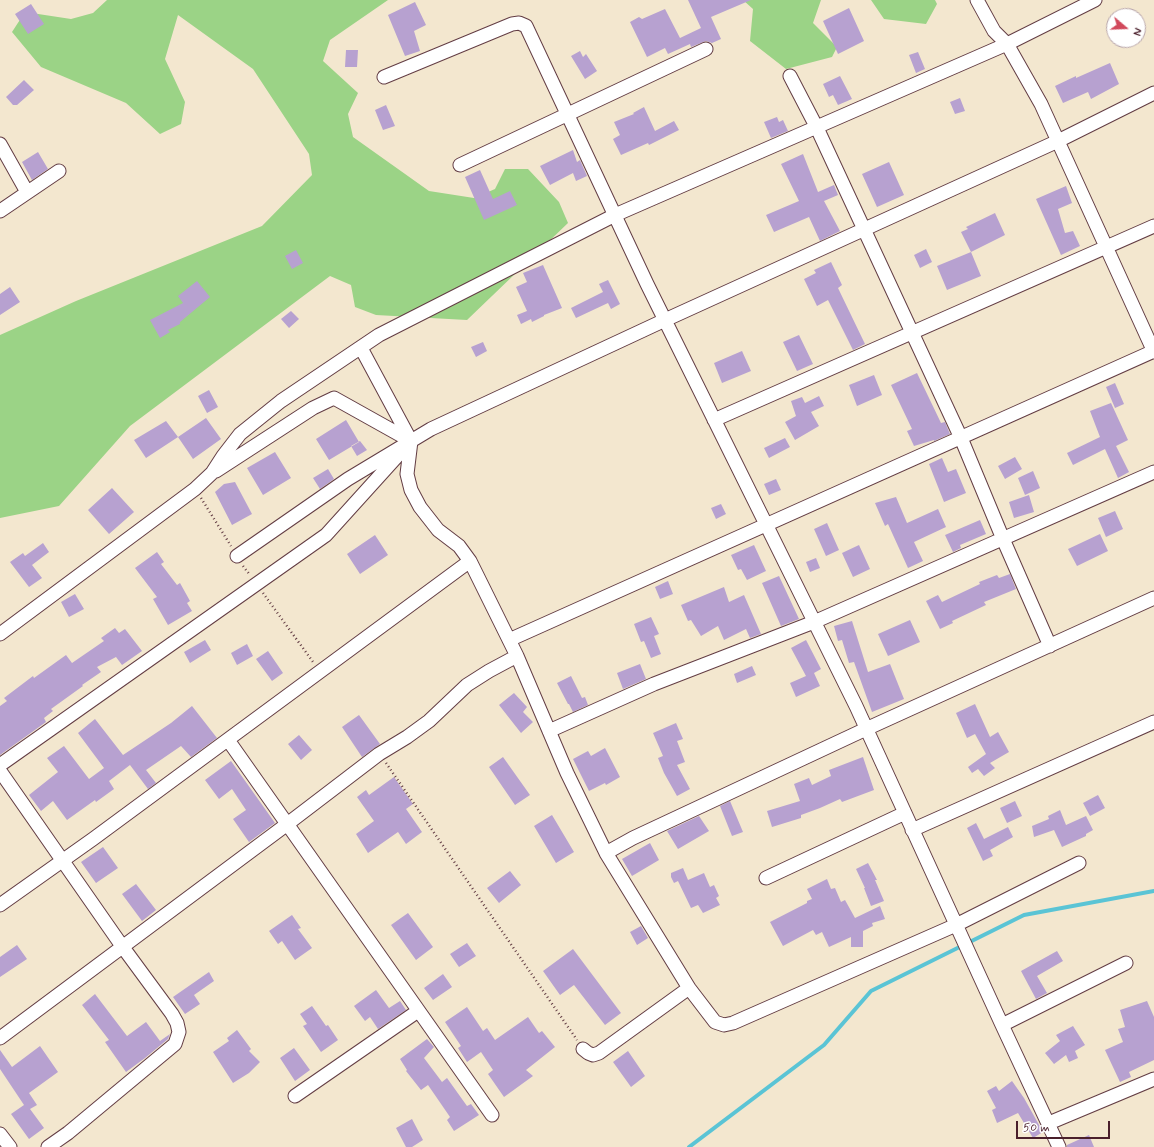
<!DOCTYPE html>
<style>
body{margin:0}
#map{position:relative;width:1154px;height:1147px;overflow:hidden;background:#f3e7cf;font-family:Mynerve,sans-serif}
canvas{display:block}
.north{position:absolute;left:1106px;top:8px;width:40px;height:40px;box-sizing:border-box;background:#fff;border:1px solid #b7a5aa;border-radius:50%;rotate:109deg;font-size:11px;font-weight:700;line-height:16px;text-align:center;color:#4a1f2b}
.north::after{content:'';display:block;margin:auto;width:14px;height:18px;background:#d1495b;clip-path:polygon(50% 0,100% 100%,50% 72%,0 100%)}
.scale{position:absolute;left:1016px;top:1121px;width:94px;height:18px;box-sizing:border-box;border:2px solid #4a1f2b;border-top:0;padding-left:5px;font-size:12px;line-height:14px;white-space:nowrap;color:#4a1f2b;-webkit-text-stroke:3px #fff;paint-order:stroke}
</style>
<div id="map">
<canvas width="1154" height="1147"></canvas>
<div class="north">N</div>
<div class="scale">50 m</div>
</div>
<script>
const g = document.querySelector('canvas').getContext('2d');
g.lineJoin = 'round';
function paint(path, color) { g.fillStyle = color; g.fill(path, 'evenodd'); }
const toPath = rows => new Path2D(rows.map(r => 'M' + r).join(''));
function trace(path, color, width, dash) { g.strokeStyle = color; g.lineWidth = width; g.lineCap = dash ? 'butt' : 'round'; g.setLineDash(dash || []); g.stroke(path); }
const green = toPath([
 [107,0,388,0,330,40,323,61,358,93,348,114,353,137,429,191,474,198,495,189,505,169,528,169,559,202,568,223,467,320,376,315,355,307,351,285,330,276,130,426,59,506,0,518,0,335,76,301,262,226,312,175,309,154,253,69,178,15,165,59,185,102,181,124,160,134,126,103,41,67,12,32,25,12,71,19,93,13],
 [743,0,821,0,813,23,837,47,832,57,786,69,750,41,753,9],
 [871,0,935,0,937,4,926,24,884,19]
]);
const stream = toPath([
 [689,1147,824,1045,871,991,1024,915,1154,891]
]);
const building = toPath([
 [688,0,751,0,711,17,721,39,712,43,706,41,691,47,690,44,668,54,665,48,647,57,630,22,639,17,642,19,665,9,680,38,701,28],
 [415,2,426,25,414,31,420,51,405,56,388,15],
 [31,4,44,24,28,34,15,14],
 [849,8,864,41,838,54,823,21],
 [346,50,358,50,357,67,345,67],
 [580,51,583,57,586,54,597,71,585,79,571,56],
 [918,52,925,69,916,73,909,55],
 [1110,63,1119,84,1091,99,1088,92,1063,103,1055,86,1076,76,1076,78],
 [840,76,852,99,838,105,833,95,829,97,823,84],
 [24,80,34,90,17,105,13,105,6,97],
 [960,98,965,111,955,114,950,102],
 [386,105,395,126,383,130,375,110],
 [644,107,655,131,674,121,679,130,649,145,648,143,621,155,613,139,620,135,614,122,634,114,633,113],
 [777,117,779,122,783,120,788,131,771,138,764,122],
 [573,150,577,162,580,160,587,176,576,181,573,173,550,185,540,166],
 [38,152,48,169,32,180,22,162],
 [803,154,818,192,834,185,838,195,824,201,840,231,820,241,809,217,774,232,766,215,799,201,781,164],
 [889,162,904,195,877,207,862,174],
 [480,170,493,199,510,191,517,205,484,220,465,177],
 [1066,186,1072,203,1058,209,1065,233,1073,231,1080,246,1061,255,1036,199],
 [995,213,1005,235,971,252,961,232,968,229,966,227],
 [926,249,932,262,920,268,914,255],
 [296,250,303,263,292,269,285,256],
 [971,252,981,276,947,290,937,266],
 [831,262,842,285,838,288,865,344,853,350,828,300,817,306,804,279,816,273,814,270],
 [543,265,562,308,544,315,544,316,532,322,531,319,521,324,517,315,527,311,516,287,527,282,523,273],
 [608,280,620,304,611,309,608,303,576,318,571,308,603,292,599,284],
 [197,281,210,297,180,322,180,324,168,330,170,332,160,338,150,320,183,303,178,296],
 [10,287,20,302,0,315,0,294],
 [291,311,299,319,289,328,281,319],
 [799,335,813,364,797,371,783,342],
 [483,342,487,351,476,357,471,347],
 [742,351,751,371,722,383,714,363],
 [917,373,941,423,945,422,950,434,934,441,934,440,914,446,907,431,912,429,891,385],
 [874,375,882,395,857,406,849,385],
 [1115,383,1124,404,1115,408,1106,387],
 [209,390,218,407,207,413,198,396],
 [819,396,824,406,811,412,819,426,795,440,785,422,796,416,791,401,802,397,805,403],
 [1111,403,1128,440,1116,446,1129,472,1118,478,1105,449,1073,465,1067,453,1100,437,1090,411],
 [206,418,221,439,193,459,178,437],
 [346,420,359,442,329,460,316,439],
 [166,421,178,437,146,458,134,440],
 [785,438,790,447,769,458,764,448],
 [360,441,367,450,357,456,351,446],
 [275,452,291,478,263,495,247,468],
 [1015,457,1022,469,1005,479,998,466],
 [942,458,948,472,956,469,966,493,944,502,929,464],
 [328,469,334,479,320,489,313,478],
 [1033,471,1040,488,1025,495,1018,478],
 [776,479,781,490,769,495,764,484],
 [235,482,252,514,232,525,215,492,224,484],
 [112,488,134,512,109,534,88,510],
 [1029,495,1034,512,1014,518,1009,502],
 [896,497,907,523,938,509,946,527,914,542,923,561,908,568,888,524,885,526,875,503],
 [721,504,726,514,716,519,711,508],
 [1115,511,1123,529,1106,537,1098,518],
 [980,520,986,534,960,545,961,548,953,552,945,535],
 [827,523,839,550,826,556,814,529],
 [1100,534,1108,551,1077,566,1068,549],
 [375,535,388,555,360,574,347,554],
 [43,543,49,552,32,565,42,578,29,587,10,562,23,553,25,556],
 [754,545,766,571,747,580,741,569,738,570,731,555],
 [859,545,870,569,853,577,842,553],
 [157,552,164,562,161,564,177,585,180,583,190,601,187,603,192,611,168,625,153,599,157,597,135,568],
 [816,558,820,568,810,572,806,562],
 [1010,574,1016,589,984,602,986,605,952,621,953,623,940,629,926,601,938,595,942,602,980,584,979,582,997,575,999,578],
 [779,576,799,619,781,626,762,583],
 [668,581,673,594,660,599,655,587],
 [724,587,729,602,744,595,761,634,750,638,746,629,724,640,718,626,701,636,691,620,688,621,681,605],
 [75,594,84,609,69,617,61,602],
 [651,617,659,634,654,636,661,654,651,658,644,641,641,642,634,624],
 [910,620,920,642,888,656,878,634],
 [852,621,868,672,890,664,904,699,872,712,854,662,849,663,842,640,838,641,834,626],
 [115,628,119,633,125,629,142,651,122,665,116,657,97,667,101,672,82,685,83,686,51,709,53,711,44,718,46,722,0,755,0,706,7,701,4,698,33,676,34,678,66,655,72,663,104,641,101,638],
 [205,640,211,650,190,663,184,652],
 [806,640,821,669,814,673,820,686,796,697,790,683,806,676,791,648],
 [247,644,253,656,237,665,231,653],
 [268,651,283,673,272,681,256,659],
 [640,664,646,679,623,689,617,673],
 [752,666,756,675,737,683,734,674],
 [571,676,582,698,585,697,588,705,573,712,569,704,568,704,557,683],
 [514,693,527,707,523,712,533,722,521,733,499,705],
 [975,704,990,737,998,732,1009,752,990,763,995,768,984,776,978,769,972,773,968,767,986,754,975,734,967,738,956,713],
 [192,706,217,738,191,757,181,746,146,770,156,783,148,789,130,765,109,781,114,789,96,802,95,800,67,820,53,801,41,811,29,795,58,772,47,758,64,746,89,779,104,768,78,733,95,719,123,755,171,723],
 [359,715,380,744,362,757,342,727],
 [676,723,683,739,677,741,685,762,677,765,690,789,677,796,664,773,658,758,663,756,653,733],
 [299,735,312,750,301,760,288,744],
 [605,748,620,777,606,785,605,783,589,791,573,759,588,751,591,756],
 [503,757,530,795,515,805,489,767],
 [863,757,874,790,842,802,840,799,820,808,801,815,801,818,772,827,767,811,800,801,794,784,809,778,812,785,831,776,829,770],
 [231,761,275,823,249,842,233,819,246,810,232,789,219,799,205,780],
 [394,777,413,804,406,809,422,832,406,844,398,832,368,853,356,834,374,821,357,797,366,790,369,795],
 [1098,795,1105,808,1090,816,1083,803],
 [730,801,743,832,732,836,720,806],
 [1015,801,1022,816,1007,823,1000,808],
 [1060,810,1066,825,1086,816,1093,830,1086,834,1086,836,1062,847,1054,830,1034,837,1032,826,1049,819,1048,816],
 [552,815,574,852,556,863,534,826],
 [699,816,709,831,678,849,667,831],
 [976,823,984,839,1008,827,1013,837,990,850,993,856,983,861,967,828],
 [650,843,659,860,632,876,622,859],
 [103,847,118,868,96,883,81,862],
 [868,863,877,880,875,880,884,901,871,906,864,888,865,888,856,869],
 [683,868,688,880,704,873,710,887,714,885,719,896,716,898,720,905,703,913,698,905,691,908,678,881,674,883,671,877,671,873],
 [510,871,521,885,499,903,487,888],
 [827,879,831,889,835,888,841,902,845,900,855,918,880,906,885,919,872,923,873,926,863,931,863,947,851,947,851,937,829,947,822,932,816,935,813,930,783,946,770,922,807,903,807,901,812,899,807,889],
 [136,884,156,910,142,921,122,894],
 [408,913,433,947,416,960,391,925],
 [292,915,301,928,298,929,312,948,295,960,282,941,278,944,269,931],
 [641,926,648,938,637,945,630,932],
 [467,943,476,956,459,967,450,954],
 [17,945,27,959,0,977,0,957],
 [573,949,621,1013,605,1025,574,985,560,995,543,971],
 [1057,951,1063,961,1037,976,1047,993,1036,999,1021,971],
 [209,972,214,981,194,995,200,1004,185,1014,173,997],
 [443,974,452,987,433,1000,424,988],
 [376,990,389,1008,400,1001,406,1010,378,1029,370,1017,365,1021,354,1006],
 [95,994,127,1036,146,1022,160,1041,170,1034,168,1039,145,1058,126,1072,105,1042,109,1040,82,1005],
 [1147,1001,1154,1017,1154,1060,1129,1072,1131,1077,1120,1082,1105,1050,1123,1042,1118,1029,1125,1027,1120,1010],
 [312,1006,326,1026,328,1025,338,1040,321,1052,303,1026,307,1024,300,1014],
 [467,1007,483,1031,487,1028,495,1040,528,1017,539,1033,542,1031,555,1047,526,1070,533,1076,504,1097,488,1074,493,1070,481,1052,467,1062,458,1048,461,1046,445,1022],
 [1073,1026,1085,1045,1075,1051,1078,1058,1069,1062,1066,1055,1054,1064,1045,1053,1060,1041,1056,1035],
 [237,1030,251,1049,249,1051,260,1062,249,1073,233,1083,213,1052,229,1041,227,1038],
 [427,1039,434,1047,424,1058,442,1082,447,1078,467,1106,471,1104,479,1115,454,1131,447,1120,450,1117,428,1085,421,1090,406,1071,407,1070,400,1059],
 [40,1046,58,1072,29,1093,37,1105,30,1109,44,1128,29,1139,11,1114,24,1105,0,1069,0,1050,12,1067],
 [294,1048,310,1070,295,1081,280,1058],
 [628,1051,645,1076,631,1087,613,1062],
 [1012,1081,1024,1098,1043,1132,1033,1138,1018,1113,997,1123,992,1110,996,1108,987,1091,996,1086,999,1091],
 [412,1119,423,1140,412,1147,406,1147,396,1128],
 [1089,1135,1094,1147,1067,1147,1067,1145]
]);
const path = toPath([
 [201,498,231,546],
 [243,566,250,575],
 [263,593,313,662],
 [386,763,577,1040]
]);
const street = toPath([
 [977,0,994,31,1007,44,1041,104,1154,352],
 [790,76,817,128,961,438,1003,539,1050,646],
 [384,77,512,24,519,23,526,26,647,284,856,706,1002,1025,1059,1147],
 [0,144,27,192],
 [460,165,706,49],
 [0,211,59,171],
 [361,348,411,441,407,474,411,490,420,507,438,530,459,546,470,561,517,656,567,773,606,853,689,988,715,1022,724,1025,733,1023,956,925,1079,863],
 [714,420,1154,226],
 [237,556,348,479,431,429,665,320,1058,141,1154,93],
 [0,634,195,489,212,473,223,456,240,434,281,401,379,335,615,215,1007,44,1095,0],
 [509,640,1154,351],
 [549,731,654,684,814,622,1154,472],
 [228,740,492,1115],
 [0,765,326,535,411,441,334,398,313,408,216,471],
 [0,771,122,946,172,1014,177,1023,179,1032,175,1044,68,1133,48,1147],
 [912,830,1154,722],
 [606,853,633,838,866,729,1154,598],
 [766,878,905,813],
 [0,905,93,839,470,561],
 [1002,1025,1126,963],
 [0,1038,286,825,379,754,407,737,429,721,467,685,489,671,517,656],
 [583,1049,588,1053,593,1055,599,1053,689,988],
 [295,1096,418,1011],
 [1049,1123,1154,1079],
 [0,1134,10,1147]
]);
paint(green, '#9bd386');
trace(stream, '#5ac4d5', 4);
paint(building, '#b7a1d0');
trace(street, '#633d44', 15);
trace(path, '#633d44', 2.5, [1, 3]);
trace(street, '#fff', 13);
</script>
